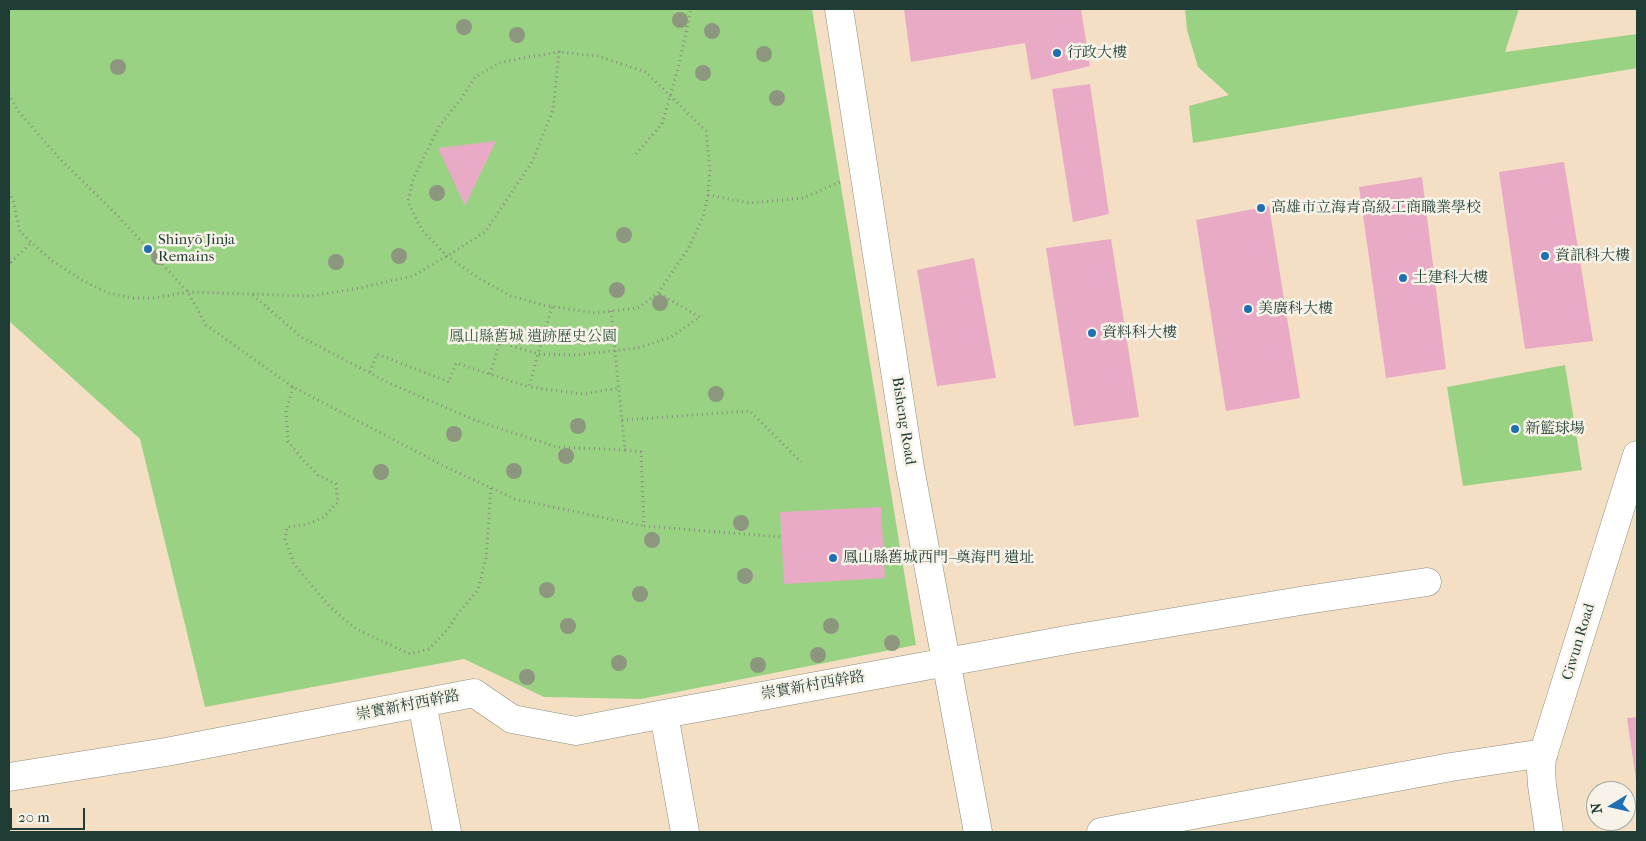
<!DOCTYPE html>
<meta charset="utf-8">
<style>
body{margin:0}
#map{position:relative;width:1646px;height:841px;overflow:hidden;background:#f4dfc5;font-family:"IM FELL French Canon",serif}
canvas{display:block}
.frame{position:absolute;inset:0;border:10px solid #1f3d34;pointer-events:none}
.north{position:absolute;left:1586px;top:781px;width:50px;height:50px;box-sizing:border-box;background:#f7f3e8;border:1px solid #a1aaa0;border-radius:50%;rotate:261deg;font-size:14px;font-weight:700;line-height:20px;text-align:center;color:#1f3d34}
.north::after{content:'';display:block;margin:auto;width:18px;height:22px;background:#1f6fb2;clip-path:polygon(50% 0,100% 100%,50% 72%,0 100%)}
.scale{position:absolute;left:10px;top:808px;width:75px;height:22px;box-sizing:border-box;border:2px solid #1f3d34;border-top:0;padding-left:6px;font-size:15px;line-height:18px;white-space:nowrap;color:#1f3d34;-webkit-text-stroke:4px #f7f3e8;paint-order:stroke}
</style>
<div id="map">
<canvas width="1646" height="841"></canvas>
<div class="frame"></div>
<div class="north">N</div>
<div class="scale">20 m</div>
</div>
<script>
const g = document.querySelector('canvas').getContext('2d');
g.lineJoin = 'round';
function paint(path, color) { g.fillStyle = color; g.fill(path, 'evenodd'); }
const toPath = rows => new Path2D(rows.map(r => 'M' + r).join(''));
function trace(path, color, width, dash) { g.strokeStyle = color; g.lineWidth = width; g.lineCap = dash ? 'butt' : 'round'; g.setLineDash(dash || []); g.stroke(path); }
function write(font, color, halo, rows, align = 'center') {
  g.font = font + ' "IM FELL French Canon","Noto Serif TC",serif'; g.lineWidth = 5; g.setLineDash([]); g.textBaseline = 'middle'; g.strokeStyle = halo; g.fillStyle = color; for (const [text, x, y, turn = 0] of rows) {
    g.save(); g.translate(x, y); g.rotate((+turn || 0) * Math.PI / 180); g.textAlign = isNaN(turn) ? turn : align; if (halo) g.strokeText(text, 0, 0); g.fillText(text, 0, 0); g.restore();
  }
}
const green = toPath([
 [9,9,812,9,916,645,641,699,544,697,464,659,205,707,140,439,9,321],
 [1185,9,1519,9,1505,52,1637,34,1637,68,1193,143,1189,106,1229,95,1198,67,1187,30],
 [1565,365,1582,470,1463,486,1447,387]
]);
const building = toPath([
 [904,9,1081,9,1090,66,1031,80,1025,43,911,62],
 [1090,84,1109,214,1073,222,1052,89],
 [496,141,465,206,438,148],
 [1564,162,1593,341,1525,349,1499,172],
 [1422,177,1446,369,1386,378,1359,187],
 [1269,206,1300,398,1226,411,1196,220],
 [1111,239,1139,417,1074,426,1046,248],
 [974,258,996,378,937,386,917,270],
 [881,507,885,578,784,584,780,512],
 [1637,717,1637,779,1636,779,1627,718]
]);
const path = toPath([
 [9,94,18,111,61,160,115,213,188,292,206,325,293,387,446,467,515,499,644,526],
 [636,154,662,124,679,65,691,9],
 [9,192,13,200,20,232,51,260,82,280,108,293,134,298,153,298,188,292,312,296,359,288,413,276,447,256,485,232,532,162,553,110,559,52,527,57,499,63,475,77,461,99,440,125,413,179,408,202,421,229,447,256,480,279,511,296,543,305,595,313,638,308,658,293,688,249,703,217,708,195,710,170,706,131,646,72,598,56,559,52],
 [708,195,750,203,803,198,840,182],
 [9,257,11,262,32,242],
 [253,295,301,337,389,383,477,421,557,447,625,450],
 [552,307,538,354,576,355,637,348,671,337,700,317,658,293],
 [611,311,625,450,641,452,644,526,782,537],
 [370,372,377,354,449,382,456,363,529,387],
 [490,374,500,342,538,354,529,387,582,394,619,388],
 [293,387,286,411,288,441,302,459,318,475,336,484,338,502,324,517,308,524,287,527,285,539,294,564,329,606,356,629,410,654,429,649,448,629,457,615,478,590,486,558,491,488],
 [622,420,750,411,801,462]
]);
const minor = toPath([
 [839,9,910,468,978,832],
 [422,703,447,832],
 [664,714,685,832],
 [9,777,166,752,474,693,512,719,576,731,664,714,1072,639,1306,600,1427,582],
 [1101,832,1451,767,1544,753],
 [1549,832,1542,785,1541,770,1542,758,1637,455]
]);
const trees = [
 [680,20],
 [464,27],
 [712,31],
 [517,35],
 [764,54],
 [118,67],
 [703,73],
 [777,98],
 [437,193],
 [624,235],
 [399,256],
 [159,257],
 [336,262],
 [617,290],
 [660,303],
 [716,394],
 [578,426],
 [454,434],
 [566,456],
 [514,471],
 [381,472],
 [741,523],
 [652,540],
 [745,576],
 [547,590],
 [640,594],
 [568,626],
 [831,626],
 [892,643],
 [818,655],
 [619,663],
 [758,665],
 [527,677]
];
const markers = [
 [1057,53,5,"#1f6fb2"],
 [1261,208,5,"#1f6fb2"],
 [148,249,5,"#1f6fb2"],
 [1545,256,5,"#1f6fb2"],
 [1403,278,5,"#1f6fb2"],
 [1248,309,5,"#1f6fb2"],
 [1092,333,5,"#1f6fb2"],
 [1515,429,5,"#1f6fb2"],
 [833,558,5,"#1f6fb2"]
];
const poiNames = [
 ["行政大樓",1067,53],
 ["高雄市立海青高級工商職業學校",1271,208],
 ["Shinyō Jinja",158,240],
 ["Remains",158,257],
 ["資訊科大樓",1555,256],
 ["土建科大樓",1413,278],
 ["美廣科大樓",1258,309],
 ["資料科大樓",1102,333],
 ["新籃球場",1525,429],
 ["鳳山縣舊城西門--奠海門 遺址",843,558]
];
const parkNames = [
 ["鳳山縣舊城 遺跡歷史公園",533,337]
];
const streetNames = [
 ["Bisheng Road",903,421,81],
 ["Ciwun Road",1579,642,-73],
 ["崇實新村西幹路",813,686,-10],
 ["崇實新村西幹路",408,706,-11]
];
paint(green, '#9ad284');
paint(building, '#e8aac4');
trace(minor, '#8a8e7c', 29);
trace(path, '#8a8e7c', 3, [1, 4]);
trace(minor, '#fff', 28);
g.fillStyle = '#8d967e';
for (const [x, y] of trees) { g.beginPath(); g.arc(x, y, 8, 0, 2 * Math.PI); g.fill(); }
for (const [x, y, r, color] of markers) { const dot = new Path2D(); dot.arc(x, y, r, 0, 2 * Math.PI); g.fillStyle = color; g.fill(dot); trace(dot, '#f7f3e8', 2); }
write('15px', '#1f3d34', '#f7f3e8', poiNames, 'left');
write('15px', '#385b44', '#f7f3e8', parkNames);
write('15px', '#1f3d34', '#f7f3e8', streetNames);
</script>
